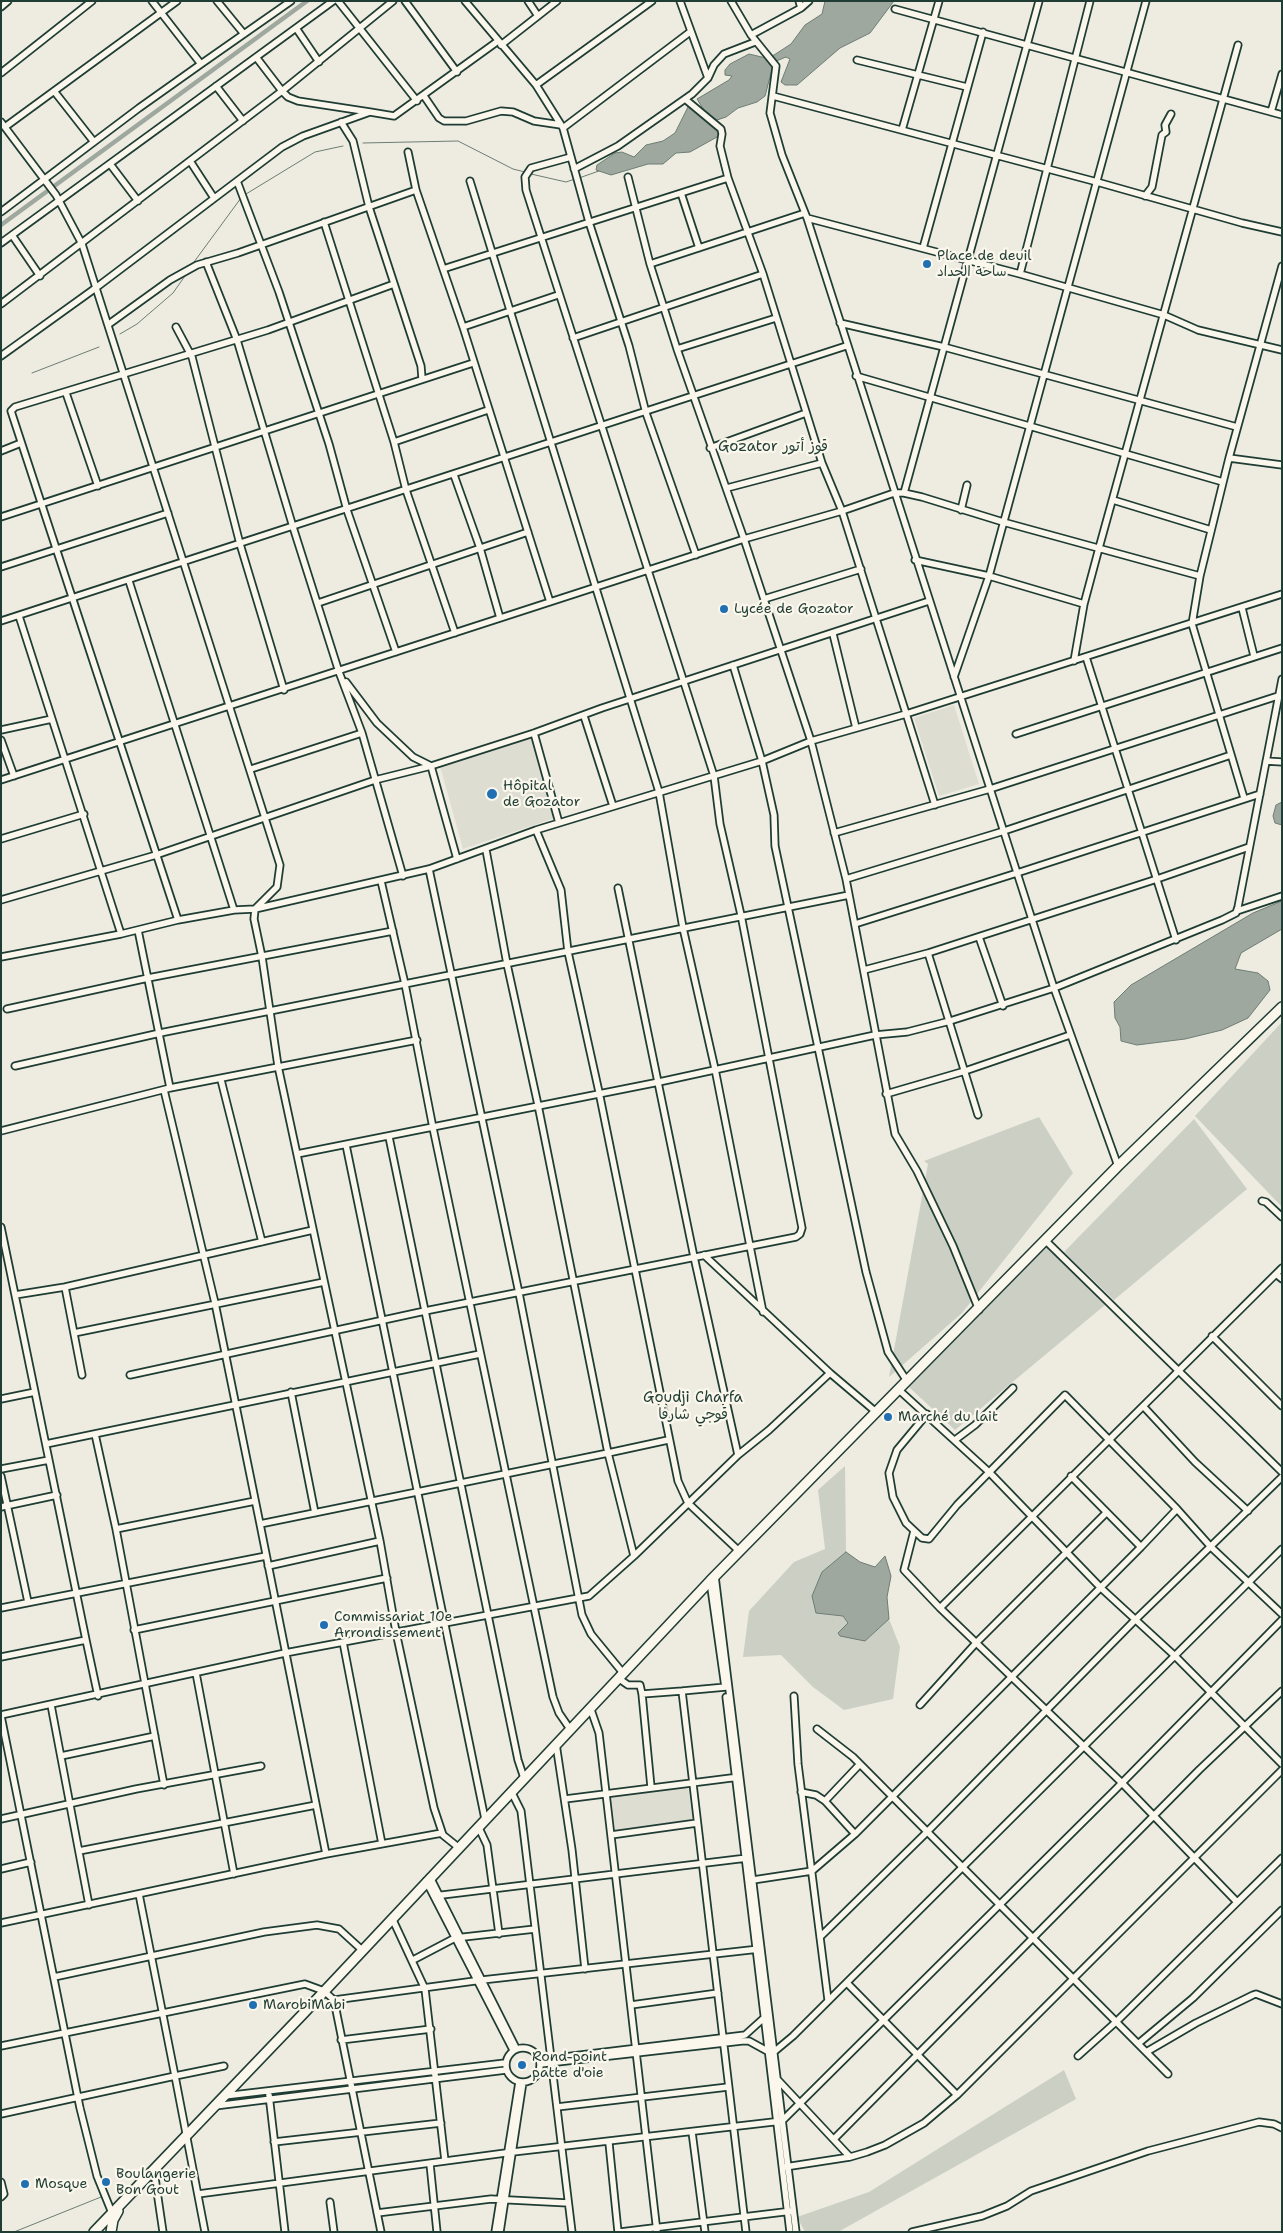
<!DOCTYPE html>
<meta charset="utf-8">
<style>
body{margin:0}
#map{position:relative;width:1283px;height:2233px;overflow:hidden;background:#eeece1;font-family:"Shantell Sans",sans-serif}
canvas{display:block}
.frame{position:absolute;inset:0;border:2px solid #1f3d34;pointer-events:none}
</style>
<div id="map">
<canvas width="1283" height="2233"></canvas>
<div class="frame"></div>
</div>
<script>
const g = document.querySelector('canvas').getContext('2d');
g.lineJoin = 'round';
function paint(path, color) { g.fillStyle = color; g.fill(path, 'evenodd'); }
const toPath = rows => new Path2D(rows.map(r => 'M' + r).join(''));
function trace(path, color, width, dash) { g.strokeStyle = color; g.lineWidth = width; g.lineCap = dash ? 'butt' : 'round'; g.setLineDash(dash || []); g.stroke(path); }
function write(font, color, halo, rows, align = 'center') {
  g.font = font + ' "Shantell Sans","Playpen Sans Arabic",sans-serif'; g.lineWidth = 4.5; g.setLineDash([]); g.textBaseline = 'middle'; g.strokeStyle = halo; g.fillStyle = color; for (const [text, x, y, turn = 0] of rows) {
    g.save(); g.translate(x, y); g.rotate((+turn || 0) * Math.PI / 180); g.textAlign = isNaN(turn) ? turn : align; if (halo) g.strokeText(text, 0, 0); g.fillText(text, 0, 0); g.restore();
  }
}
const built = toPath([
 [954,705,979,784,939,796,914,718],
 [539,736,546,781,555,818,463,849,440,766],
 [688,1787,693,1820,615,1830,611,1797]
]);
const green = toPath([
 [1282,1022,1282,1207,1195,1116],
 [1039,1117,1073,1173,962,1313,889,1377,928,1164,924,1161],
 [1194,1119,1247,1189,1114,1300,1064,1252],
 [1046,1247,1105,1305,955,1430,909,1387],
 [845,1466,846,1552,822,1572,816,1613,843,1616,848,1623,838,1633,865,1641,889,1619,900,1647,893,1699,844,1710,813,1687,781,1655,743,1657,749,1611,794,1562,825,1549,818,1490],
 [1064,2070,1076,2099,838,2232,805,2232,797,2217,869,2192]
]);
const water = toPath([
 [825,1,894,1,870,33,840,48,797,85,785,85,781,82,790,59,786,57,774,62,765,96,757,102,738,108,726,117,717,120,705,112,697,99,729,80,732,76,725,75,725,70,730,64,749,54,766,58,774,55,791,44,805,25,822,14,825,1],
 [689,105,720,132,717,137,690,152,676,153,663,164,648,164,611,175,596,170,597,165,615,153,622,152,634,157,646,145,663,141,675,133,689,105],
 [1282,802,1282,825,1275,823,1273,816,1276,805,1282,802],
 [1282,901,1282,929,1241,953,1235,969,1258,973,1268,981,1270,990,1248,1018,1222,1030,1185,1039,1137,1045,1121,1041,1120,1027,1115,1018,1114,1002,1131,985,1253,913,1282,901],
 [846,1552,860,1562,875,1567,885,1556,891,1576,887,1597,889,1619,865,1641,840,1636,838,1633,848,1623,843,1616,816,1613,812,1596,822,1572,846,1552]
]);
const stream = toPath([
 [363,143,458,141,513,169,525,172],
 [531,174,566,182,575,179],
 [579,178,599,171],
 [246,194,315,152,343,146],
 [194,262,241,198],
 [120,334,137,324,173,293,187,273],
 [32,373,99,347],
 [14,2232,101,2197]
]);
const canal = toPath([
 [1,225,307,1]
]);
const minor = toPath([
 [217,1,244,34],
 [338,1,417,101],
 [405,1,457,72],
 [465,1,536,85,563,128,589,222,629,346,646,413,696,555],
 [528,1,538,16],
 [680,1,708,78],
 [731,1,751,35,776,66,770,113,782,155,807,218,1054,988,1118,1166],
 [1,7,8,1],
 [801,8,809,1],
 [895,9,1282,115],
 [296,28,319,62],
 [751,35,801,8,799,1],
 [501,45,557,1],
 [256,57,282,91,288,97,298,101,370,112],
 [857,60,967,87],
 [201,64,291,1],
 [1,73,92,1],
 [536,85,652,1],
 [216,86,243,121],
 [54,91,94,142],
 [424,96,439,118,444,121,466,121,501,111,513,112,534,121,561,125],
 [773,96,1097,182,1242,223,1282,232],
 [685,99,721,129,722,134,720,146,728,178,763,274,822,463,842,511,935,805],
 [1271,112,1282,74],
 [1,122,56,195,82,244,280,865,277,887,255,909,254,919,262,957,278,1066,380,1541,396,1632,434,1808,443,1835,458,1847],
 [341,122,353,141,369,207,421,366,422,379],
 [5,127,177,1],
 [563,128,690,32],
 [902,130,939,1],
 [408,152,416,190,463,327,550,602],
 [190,161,214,198],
 [110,164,138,201],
 [574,169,618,146,692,94,708,78,714,65,724,54,755,42],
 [628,177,650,264,677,349,744,539,811,741,846,879,895,1134,917,1171,953,1246,979,1310],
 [237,181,279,292,329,444,347,510,396,652],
 [470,181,659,792,683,928,715,1069,763,1312],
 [681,193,699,248],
 [1145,196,1152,187,1162,135,1166,132,1165,125,1171,114],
 [1,212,139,108,201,64,152,1],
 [807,218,1020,274,1164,315,1198,330,1282,350],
 [324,222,394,442,406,490,455,633],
 [12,235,40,276],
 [1,243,333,1],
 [923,248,983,32],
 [206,262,237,340,293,527,339,672,362,733,403,876],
 [650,264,805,213],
 [443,269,728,178],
 [1020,274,1090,1],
 [1,304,282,91,393,1],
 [840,323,944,347,1237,427],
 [109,324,170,280,197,265,238,253,416,190],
 [176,327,192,357,240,544,284,690],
 [463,327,558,295],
 [573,338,763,274],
 [677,349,776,318],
 [1,356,97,287,282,147,303,136,370,112,394,116,498,41],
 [856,376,1223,482],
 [66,393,98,486],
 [394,442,488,410],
 [710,448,806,413],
 [1,451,21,443],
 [1229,458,1282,465],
 [454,475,480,548,500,618],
 [727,488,822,463],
 [904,493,1039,1],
 [1113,500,1211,530],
 [961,510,967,485],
 [1,517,473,363],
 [915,560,989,576,1084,604],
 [1,567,168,513],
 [129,581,234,910],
 [764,599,861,569],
 [318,603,528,532],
 [1242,608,1254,656],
 [19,616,121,934],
 [1,621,846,346],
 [833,634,856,728],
 [1086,657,1176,940],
 [1074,661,1084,604,1099,548,1238,45],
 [733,665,762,761,774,815,775,846,866,1272,888,1352,907,1381],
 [954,677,989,576,1146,1],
 [346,682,377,723,413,757,431,766,457,859],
 [584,716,613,806],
 [1,730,52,719],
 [534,733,559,823],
 [1016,734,1282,648],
 [1,740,14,776],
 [1266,761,1282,762],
 [251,769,362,733],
 [1,780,744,539,842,511,894,493,904,493,922,497,1003,522,1200,576],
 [1244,798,1192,624,1200,576,1229,458,1282,266],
 [536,830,561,890,568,952,599,1092,678,1481,688,1503,739,1551],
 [834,833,990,789,1281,695],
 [1,839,84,814],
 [486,850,507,964,538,1105,608,1453,668,1440],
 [429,869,519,1293,582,1615,591,1634,623,1673],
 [846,879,1004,831,1231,755],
 [381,881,405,984,433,1128,553,1697,559,1713,570,1729],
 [618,888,694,1257,738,1455],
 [1,900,156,855,375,780,431,766,534,733,602,708,929,601],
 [1237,911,1282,896],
 [178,920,11,411,15,407,268,330,394,284],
 [855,924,1017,873,1260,794],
 [138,930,170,1088],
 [979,937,1003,1006],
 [928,953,978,1115],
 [1,957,121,934,178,920,234,910,255,909,429,869,536,830,762,761,811,741,906,714,1282,594],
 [864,970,928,953,1157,879,1249,847],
 [7,1009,148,978,393,931],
 [15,1066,160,1033,849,895],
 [221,1080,262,1242],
 [164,1090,215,1303,260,1524,608,1453,634,1556],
 [886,1094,965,1071,1070,1035],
 [1,1131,170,1088,417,1040],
 [389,1137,518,1760,524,1778],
 [346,1145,485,1819],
 [297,1154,659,1082,875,1035,907,1032,950,1021,1054,988,1222,920,1236,913,1238,907,1282,679],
 [1262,1201,1266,1202,1282,1217],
 [1,1227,86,1640],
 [1046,1241,1282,1472],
 [704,1255,830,1373,876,1412],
 [1276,1274,1282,1279],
 [65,1287,82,1375],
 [15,1295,65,1287,313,1230],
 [74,1333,324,1282],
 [1212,1336,1282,1406],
 [130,1375,425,1311,796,1237,800,1234,802,1228,741,915,720,824,714,776,526,190,525,177,531,168,571,157],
 [899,1390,989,1472,1101,1588,1175,1656,1282,1764],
 [291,1392,315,1513],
 [1,1399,35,1392],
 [1143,1406,1195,1462,1248,1511],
 [927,1414,897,1450,889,1473,893,1497,906,1523,922,1538,929,1539,957,1505,1065,1395,1177,1509,1211,1547,1282,1614],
 [95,1434,116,1529,164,1785],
 [955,1440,975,1425,1013,1388],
 [46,1444,480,1354],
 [1,1469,49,1460],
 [1,1476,28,1602],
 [1071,1476,1141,1547],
 [1,1507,57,1495],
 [260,1524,326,1854],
 [116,1529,255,1501],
 [914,1531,904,1570,940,1608,1282,1268],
 [268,1566,380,1541],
 [715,1576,796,2232],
 [710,1581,725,1687],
 [1,1608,266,1556],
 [940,1608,1122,1783,1237,1902],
 [134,1630,387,1578],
 [343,1642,382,1844],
 [1,1657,86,1640,98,1696],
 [196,1673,234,1874],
 [618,1678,628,1685,640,1685,642,1694,682,1691,746,2232],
 [682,1691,726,1687],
 [642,1694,651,1787],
 [794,1696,798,1764,828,2000],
 [726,1697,790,2232],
 [51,1705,89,1905],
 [920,1705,976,1643,1106,1513],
 [590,1707,599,1733,657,2232],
 [1,1715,285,1653,589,1596,634,1556,738,1455,769,1430,830,1373],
 [1,1716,80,2108,97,2176,112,2213],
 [817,1729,853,1757,1168,2074],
 [556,1744,572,1850,585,1969],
 [61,1756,155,1736],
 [511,1791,521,1811,572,2232],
 [801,1792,816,1795,825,1801,855,1834],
 [565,1799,739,1777],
 [825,1801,860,1764],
 [1,1819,136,1789,261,1766],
 [478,1826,487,1845,499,1934],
 [611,1835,697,1823],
 [79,1851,316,1805],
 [1,1869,31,1862],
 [430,1877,516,2048],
 [753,1880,812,1871,855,1834,1141,1547,1177,1509],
 [426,1881,513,2050],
 [139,1894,175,2076,224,2066],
 [434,1896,747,1858],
 [392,1918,425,1989,445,2161],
 [1,1923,326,1854,442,1833],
 [820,1937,926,1833,1134,1621,1282,1477],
 [413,1960,455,1938,535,1929],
 [54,1977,264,1932,317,1925,339,1929,362,1950],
 [847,1983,957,2095],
 [334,2000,482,1980,759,1949],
 [631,2005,718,1993],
 [341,2040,431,2029],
 [1139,2043,1193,1998,1282,1910],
 [1,2046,305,1984,324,1991,334,2000,381,2232],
 '506 2065a17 17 0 1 1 34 0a17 17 0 1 1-34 0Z',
 [1148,2051,1196,2023,1253,1995,1256,1994,1282,2004],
 [769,2056,793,2036,1282,1549],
 [1078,2056,1117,2021,1282,1858],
 [539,2060,745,2035,765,2017],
 [540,2064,742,2041,749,2041,769,2052],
 [777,2079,850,2157],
 [269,2095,285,2232],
 [224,2096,505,2063],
 [215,2106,506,2070],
 [557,2107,728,2087],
 [1,2114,175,2076,205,2232],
 [692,2132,705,2232],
 [834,2139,1199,1770,1282,1691],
 [274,2142,441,2123],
 [609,2143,618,2232],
 [430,2164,437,2232],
 [785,2167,850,2157,867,2152,885,2145,924,2123,957,2095,1282,1770],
 [154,2171,163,2232],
 [1,2182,4,2194,1,2197],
 [198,2194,513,2152,782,2121,1115,1790,1282,1620],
 [330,2202,334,2232],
 [377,2213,491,2199,568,2203],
 [495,2232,519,2082],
 [500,2232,523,2082],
 [620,2232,792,2211],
 [912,2232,982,2216,1007,2206,1031,2191,1148,2151,1259,2122,1274,2124,1282,2128]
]);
const highway = toPath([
 [94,2232,302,2015,710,1581,1118,1166,1282,1007],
 [111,2232,113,2220,118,2211]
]);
const markers = [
 [927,264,5,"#1f6fb2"],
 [724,609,5,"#1f6fb2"],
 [492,794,6,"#1f6fb2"],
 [888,1417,5,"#1f6fb2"],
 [324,1625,5,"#1f6fb2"],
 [253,2005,5,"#1f6fb2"],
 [522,2065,5,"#1f6fb2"],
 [106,2182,5,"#1f6fb2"],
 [25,2184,5,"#1f6fb2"]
];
const poiNames = [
 ["Place de deuil",937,256],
 ["ساحة الحداد",937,272],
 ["Lycée de Gozator",734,609],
 ["Hôpital",503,786],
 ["de Gozator",503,802],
 ["Marché du lait",898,1417],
 ["Commissariat 10e",334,1617],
 ["Arrondissement",334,1633],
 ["MarobiMabi",263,2005],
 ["Rond-point",532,2057],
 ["patte d'oie",532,2073],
 ["Boulangerie",116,2174],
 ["Bon Gout",116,2190],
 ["Mosque",35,2184]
];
const neighbourhoodNames = [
 ["Gozator قوز أتور",773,447],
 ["Goudji Charfa",693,1398],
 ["قوجي شارفا",693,1415]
];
paint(built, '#ddddd2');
paint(green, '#cbcfc4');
paint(water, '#9fa89f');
trace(water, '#6c7d74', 1);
trace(stream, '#6c7d74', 1);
trace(canal, '#9fa89f', 4.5);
trace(minor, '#1f3d34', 9);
trace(highway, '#1f3d34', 12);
trace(minor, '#fbf7ec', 5.5);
trace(highway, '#fbf7ec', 9);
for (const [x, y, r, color] of markers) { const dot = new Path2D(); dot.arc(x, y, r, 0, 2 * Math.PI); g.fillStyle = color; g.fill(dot); trace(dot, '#fbf7ec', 2); }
write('14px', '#1f3d34', '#fbf7ec', poiNames, 'left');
write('15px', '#1f3d34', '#fbf7ec', neighbourhoodNames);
</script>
